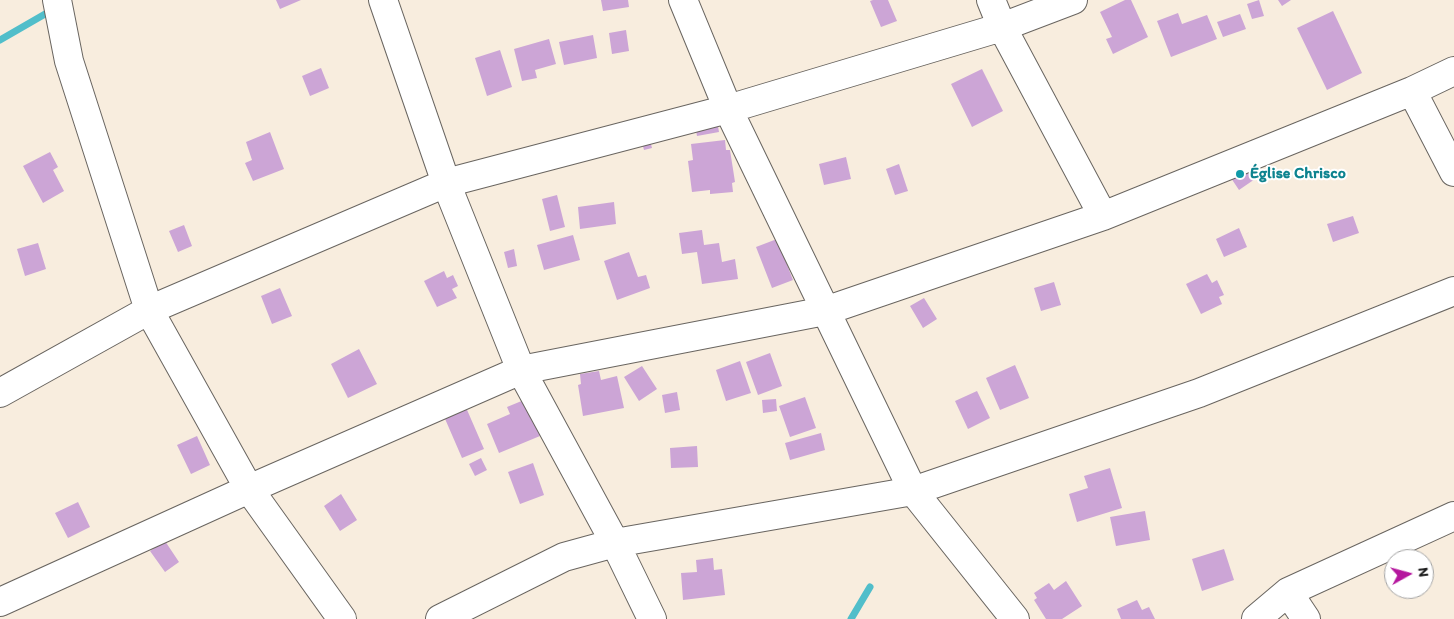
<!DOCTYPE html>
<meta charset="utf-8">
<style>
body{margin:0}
#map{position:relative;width:1454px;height:619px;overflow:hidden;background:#f8edde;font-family:Itim,sans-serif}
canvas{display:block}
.north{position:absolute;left:1384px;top:549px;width:50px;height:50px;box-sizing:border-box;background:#fff;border:1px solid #a4a4a4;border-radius:50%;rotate:83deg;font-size:14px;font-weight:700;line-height:20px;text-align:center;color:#1c1c1c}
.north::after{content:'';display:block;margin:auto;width:18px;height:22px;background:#b5179e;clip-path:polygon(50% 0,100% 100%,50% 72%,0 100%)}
</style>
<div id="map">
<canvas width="1454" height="619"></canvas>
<div class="north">N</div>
</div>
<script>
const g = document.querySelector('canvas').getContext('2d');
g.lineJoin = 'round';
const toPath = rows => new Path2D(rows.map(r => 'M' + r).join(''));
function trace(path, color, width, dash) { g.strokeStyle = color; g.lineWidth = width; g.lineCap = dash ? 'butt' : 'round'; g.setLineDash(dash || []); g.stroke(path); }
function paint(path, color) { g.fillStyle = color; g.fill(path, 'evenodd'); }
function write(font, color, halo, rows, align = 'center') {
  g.font = font + ' Itim,sans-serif'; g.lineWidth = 4; g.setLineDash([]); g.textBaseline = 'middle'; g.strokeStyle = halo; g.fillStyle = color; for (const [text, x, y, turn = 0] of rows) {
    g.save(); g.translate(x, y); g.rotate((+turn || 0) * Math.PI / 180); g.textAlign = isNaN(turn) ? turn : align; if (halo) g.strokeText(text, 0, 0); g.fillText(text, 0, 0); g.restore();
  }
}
const stream = toPath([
 [0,40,52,10],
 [851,619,870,587]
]);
const building = toPath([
 [276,0,301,0,280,9],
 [601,0,628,0,629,7,603,11],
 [873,0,888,0,897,21,881,27,870,1],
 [1125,0,1131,0,1148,37,1113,54,1106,39,1112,37,1100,12],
 [1259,0,1264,16,1252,19,1247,4],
 [1278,0,1291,0,1282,6],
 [1333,11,1362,73,1327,90,1297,28],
 [1178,13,1182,24,1207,15,1217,39,1171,57,1157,21],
 [1240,14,1246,29,1223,37,1217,22],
 [626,30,629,51,612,54,609,33],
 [593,35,597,58,564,65,559,42],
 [549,39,556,64,535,70,537,78,522,81,514,49],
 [500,50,512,87,487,96,475,58],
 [321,68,329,88,310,96,302,76],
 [982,69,1003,111,972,127,951,84],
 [716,115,719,132,697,136,694,119],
 [270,132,284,169,253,181,245,163,252,160,246,142],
 [648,133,652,148,644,150,640,135],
 [725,140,726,150,730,150,735,182,732,183,733,192,710,194,710,190,692,192,688,161,693,160,691,144],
 [50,152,58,167,53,170,64,191,43,203,23,166],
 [846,157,851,179,824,185,819,164],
 [1241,158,1255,179,1239,190,1225,169],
 [899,164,908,191,895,195,886,169],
 [557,195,565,227,550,231,542,199],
 [614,202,616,224,580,229,578,207],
 [1353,216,1359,233,1333,242,1327,224],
 [184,225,192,246,178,252,169,231],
 [1239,228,1247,247,1224,257,1216,239],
 [702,230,704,245,719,243,722,262,735,259,738,279,702,284,697,252,682,254,679,233],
 [573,235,580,260,544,270,537,245],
 [777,239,793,280,772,288,756,247],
 [38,243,46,269,25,276,17,249],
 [514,249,517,266,508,268,504,252],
 [629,252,638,277,646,275,650,288,617,300,604,261],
 [444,271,447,278,453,275,458,286,452,289,457,298,437,307,424,281],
 [1207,274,1212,283,1217,280,1224,295,1219,297,1222,304,1201,314,1186,284],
 [1054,282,1061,305,1041,311,1034,288],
 [280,288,292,316,272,324,261,296],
 [924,298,937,319,923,328,910,306],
 [359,349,377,384,348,398,331,364],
 [770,353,782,386,758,395,746,362],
 [740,361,751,393,726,401,716,370],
 [1015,365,1029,398,1000,410,986,378],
 [642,366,657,389,639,401,624,377],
 [599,371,601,380,617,376,624,408,583,416,578,385,581,384,580,374],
 [458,389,484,449,462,458,436,398],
 [977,391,990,418,968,429,955,401],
 [677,392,680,410,665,413,662,395],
 [805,397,816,428,790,437,779,406],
 [776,399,777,411,763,413,762,400],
 [524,400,540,436,499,453,487,424,510,414,507,407],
 [821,433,825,450,790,460,785,443],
 [197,436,210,465,191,474,177,445],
 [697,446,698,467,671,468,670,448],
 [481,458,487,470,475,476,469,464],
 [533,463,544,495,520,504,508,472],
 [1110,468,1122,508,1077,522,1069,494,1088,488,1084,476],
 [341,494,357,520,340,531,324,506],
 [78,502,90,527,68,538,55,513],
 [1145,511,1150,540,1116,546,1110,517],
 [165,541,179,562,165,572,150,551],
 [1224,549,1234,580,1202,591,1192,559],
 [713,558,714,570,722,569,725,595,683,600,681,573,697,572,696,560],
 [1066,581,1082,606,1062,619,1046,619,1034,600,1037,598,1034,593,1049,583,1054,590],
 [1137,600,1142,610,1149,607,1155,619,1121,619,1117,609]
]);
const street = toPath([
 [57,0,69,61,149,310,249,489,342,619],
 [383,0,446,183,521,370,615,543,652,619],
 [683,0,728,109,913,491,1015,619],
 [991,0,1002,27,1103,216],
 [1412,91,1454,172],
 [0,393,149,310,446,183,728,109,1002,27,1073,0],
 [1288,592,1306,619],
 [0,602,249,489,521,370,825,311,1103,216,1412,91,1454,71],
 [440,619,564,557,615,543,913,491,1199,393,1454,291],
 [1256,619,1288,592,1454,516]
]);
const markers = [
 [1240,174,5,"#0f9aa8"]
];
const cultureNames = [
 ["Église Chrisco",1250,174]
];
trace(stream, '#51beca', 7);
paint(building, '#cca5d6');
trace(street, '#696560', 30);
trace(street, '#fff', 28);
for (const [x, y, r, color] of markers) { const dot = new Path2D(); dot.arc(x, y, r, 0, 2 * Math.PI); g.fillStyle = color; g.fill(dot); trace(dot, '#fff', 2); }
write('bold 16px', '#0d838f', '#fff', cultureNames, 'left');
</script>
